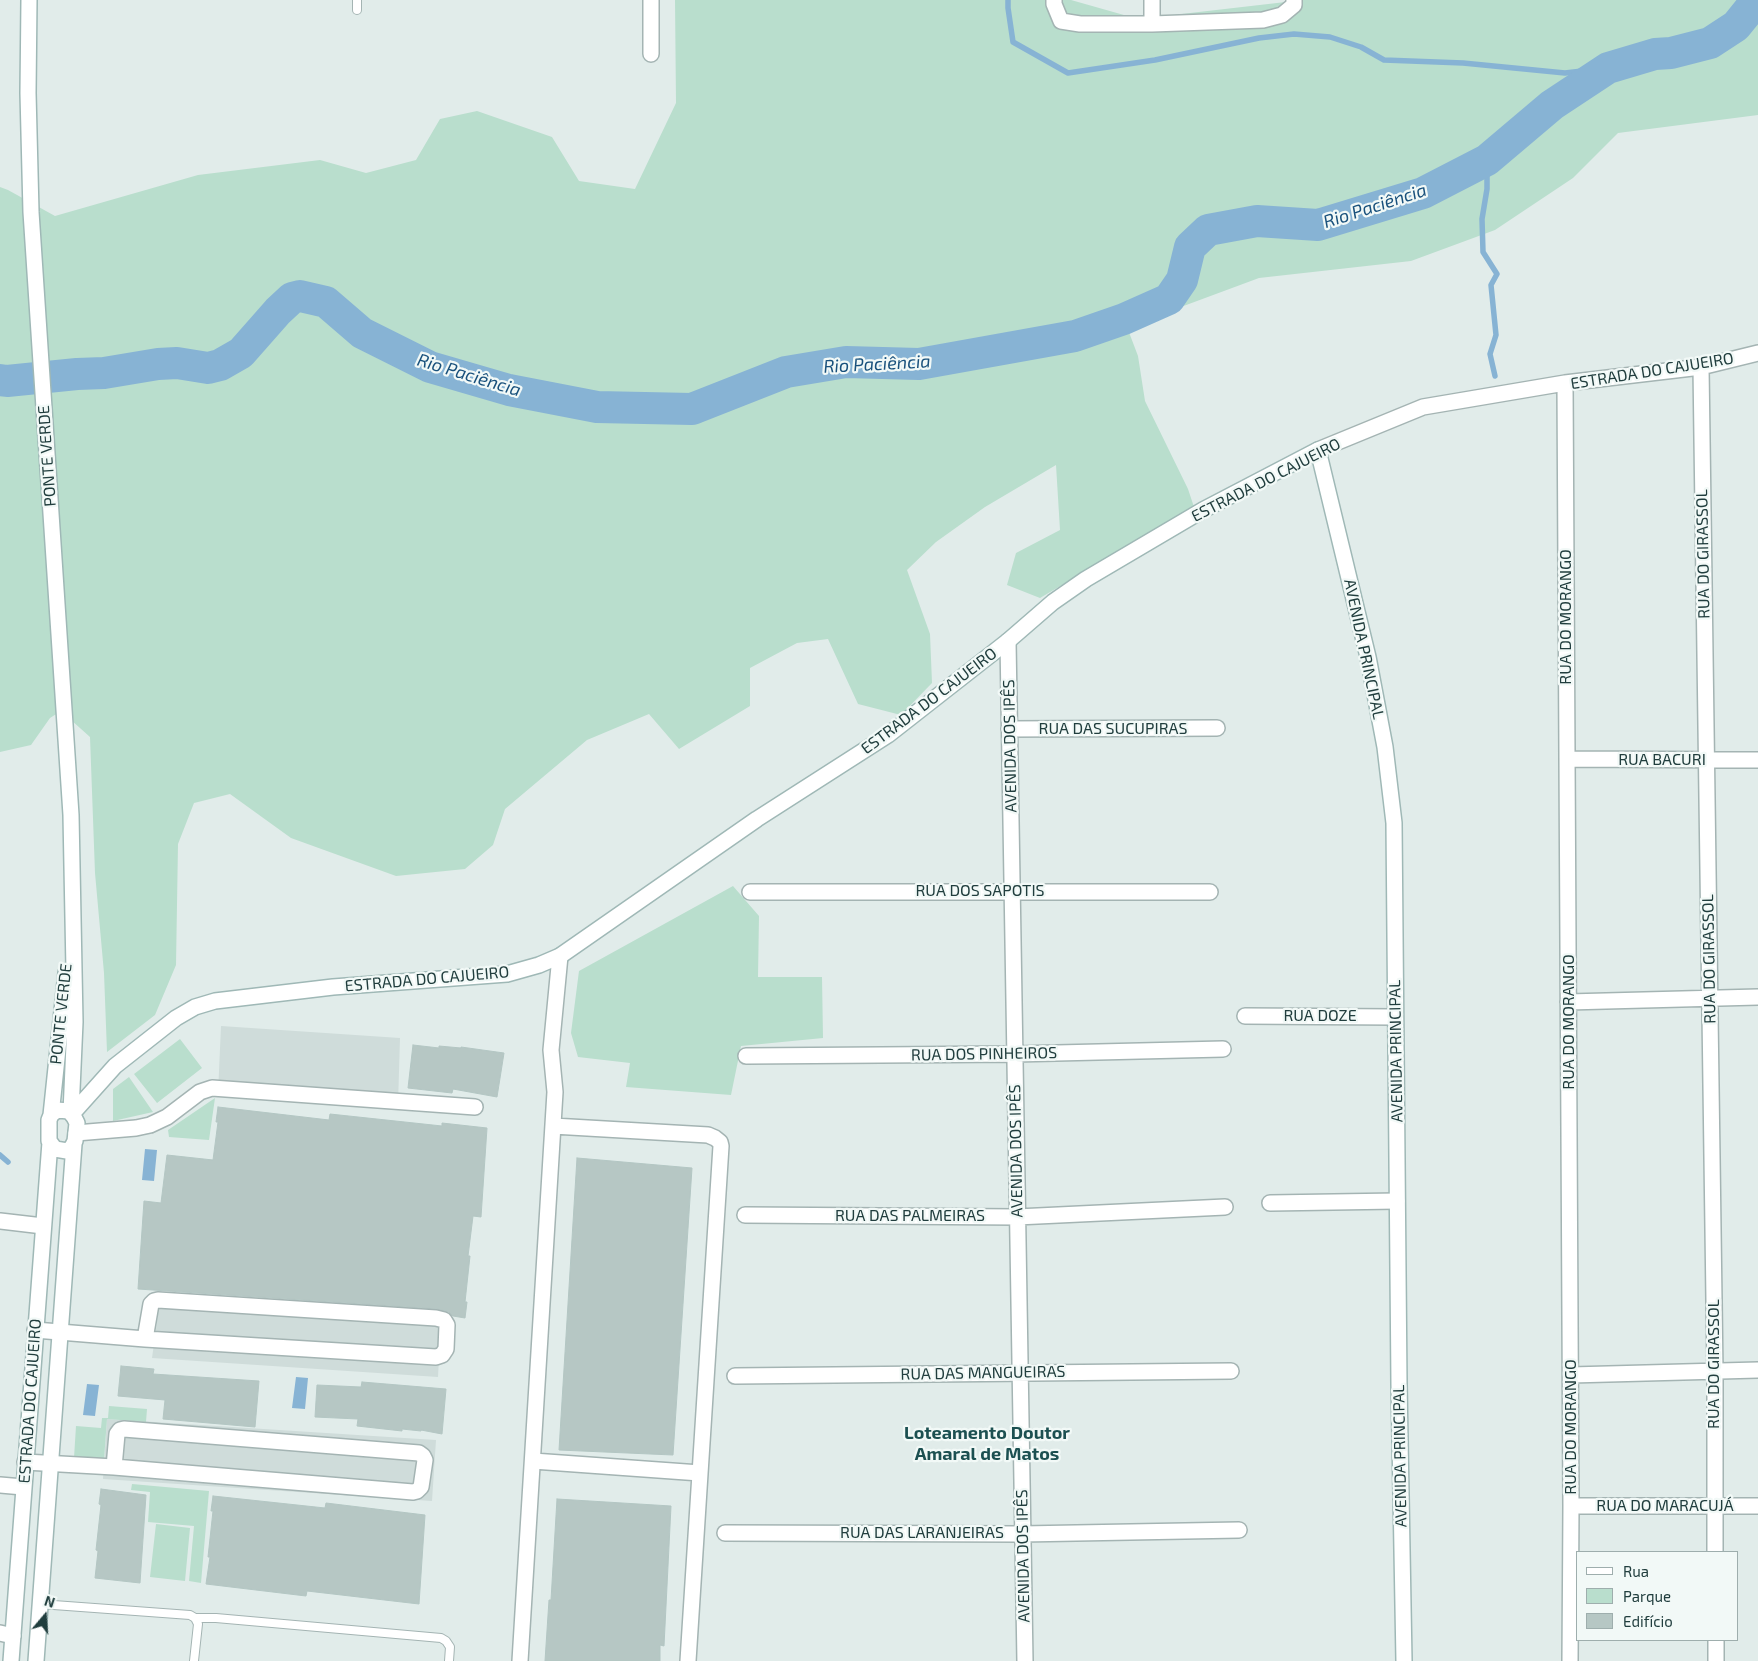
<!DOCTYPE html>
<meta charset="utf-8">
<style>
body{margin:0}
#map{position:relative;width:1758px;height:1661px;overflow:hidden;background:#e1ecea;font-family:"Exo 2",sans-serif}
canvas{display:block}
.legend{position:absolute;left:1576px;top:1551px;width:162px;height:90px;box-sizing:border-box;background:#f2f9f7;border:1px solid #9eaead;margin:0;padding:6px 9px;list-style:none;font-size:15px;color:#213e3e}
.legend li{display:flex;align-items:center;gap:10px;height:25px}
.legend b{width:25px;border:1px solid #9eaead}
.north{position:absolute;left:20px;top:1591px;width:50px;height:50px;-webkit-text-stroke:4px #f2f9f7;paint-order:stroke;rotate:18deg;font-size:14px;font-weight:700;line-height:20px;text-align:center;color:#213e3e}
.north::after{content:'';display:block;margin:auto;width:18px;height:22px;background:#213e3e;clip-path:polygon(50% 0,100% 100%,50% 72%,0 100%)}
</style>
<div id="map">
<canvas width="1758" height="1661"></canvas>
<ul class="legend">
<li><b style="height:6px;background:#fff"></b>Rua</li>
<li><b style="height:14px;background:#b9decd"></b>Parque</li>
<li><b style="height:14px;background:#b6c7c4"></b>Edifício</li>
</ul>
<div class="north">N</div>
</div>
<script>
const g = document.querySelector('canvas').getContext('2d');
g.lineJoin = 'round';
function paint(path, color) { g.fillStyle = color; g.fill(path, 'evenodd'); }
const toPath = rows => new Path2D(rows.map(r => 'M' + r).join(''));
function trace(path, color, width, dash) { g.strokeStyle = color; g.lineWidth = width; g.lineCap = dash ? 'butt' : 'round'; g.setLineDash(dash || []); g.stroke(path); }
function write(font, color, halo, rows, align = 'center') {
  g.font = font + ' "Exo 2",sans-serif'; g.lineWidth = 4.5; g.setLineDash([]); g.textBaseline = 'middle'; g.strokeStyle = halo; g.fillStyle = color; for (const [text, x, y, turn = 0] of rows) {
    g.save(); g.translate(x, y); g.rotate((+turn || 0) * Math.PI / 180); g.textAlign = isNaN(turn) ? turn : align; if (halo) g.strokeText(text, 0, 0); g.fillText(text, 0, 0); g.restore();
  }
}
const built = toPath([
 [221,1026,400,1038,398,1105,218,1094],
 [160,1300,441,1319,438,1377,152,1358],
 [107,1419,436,1440,432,1501,103,1479]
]);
const green = toPath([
 [675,0,1071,0,1138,19,1303,0,1758,0,1758,115,1618,133,1573,178,1495,230,1411,261,1259,278,1127,327,1138,356,1145,401,1188,489,1194,507,1040,598,1007,585,1016,553,1060,530,1056,465,985,507,936,542,907,570,930,634,932,683,901,715,858,704,828,639,797,643,750,668,750,706,679,749,649,714,587,740,505,809,493,845,465,869,396,876,291,838,230,794,194,803,178,844,176,965,155,1015,107,1052,104,973,95,873,90,737,61,711,50,718,31,745,0,752,0,187,8,190,55,216,198,175,320,160,366,173,416,160,440,119,477,111,552,137,579,181,635,189,676,103],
 [733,886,759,916,758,977,822,977,823,1038,741,1046,731,1095,626,1087,630,1063,578,1057,571,1033,579,971],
 [180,1039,202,1068,157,1103,134,1074],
 [129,1077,153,1112,113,1121,113,1089],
 [215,1098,209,1140,169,1137,168,1130],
 [109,1406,147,1409,146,1422,107,1419,104,1460,74,1458,76,1426,101,1428,102,1418,108,1418],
 [132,1484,209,1491,201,1583,189,1581,194,1526,148,1522,150,1492,131,1490],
 [156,1524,190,1528,185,1581,150,1577]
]);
const water = toPath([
 [145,1149,157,1150,154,1181,142,1180],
 [296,1377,308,1378,305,1409,292,1408],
 [87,1384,99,1385,95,1416,83,1415]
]);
const stream = toPath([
 [1008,0,1008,8,1013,42,1068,73,1155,60,1259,38,1294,34,1330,37,1361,47,1384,60,1463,63,1565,73,1608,68],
 [1487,160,1487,189,1482,219,1483,252,1497,274,1491,285,1496,335,1490,354,1495,376],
 [0,1155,8,1162]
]);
const river = toPath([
 [0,380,7,381,77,374,104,373,158,364,177,363,208,368,220,365,241,353,278,311,292,298,300,296,326,302,362,333,430,367,509,390,597,407,692,409,786,372,846,362,919,364,1075,336,1124,319,1169,299,1182,280,1190,247,1208,230,1257,221,1318,225,1423,193,1487,160,1552,105,1608,68,1655,54,1671,53,1710,43,1736,26,1757,0]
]);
const building = toPath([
 [413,1045,439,1048,439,1046,461,1048,461,1047,504,1053,497,1097,453,1089,452,1093,408,1088,413,1045],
 [218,1107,329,1120,330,1114,442,1126,442,1123,487,1128,481,1217,473,1216,468,1256,470,1256,465,1302,467,1302,465,1318,453,1316,449,1312,437,1309,138,1289,144,1201,161,1203,167,1155,213,1160,218,1122,216,1122,218,1107],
 [577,1158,692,1168,673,1455,559,1450,577,1158],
 [121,1366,154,1369,153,1374,259,1381,255,1427,163,1419,165,1400,118,1396,121,1366],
 [362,1382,446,1389,442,1434,421,1430,421,1431,402,1429,402,1431,357,1426,358,1419,315,1417,317,1385,361,1387,362,1382],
 [101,1489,146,1495,140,1583,95,1578,98,1551,96,1550,101,1505,99,1504,101,1489],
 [213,1496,325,1508,326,1503,425,1515,419,1604,307,1591,306,1596,206,1584,210,1557,208,1557,213,1511,211,1511,213,1496],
 [557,1499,671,1506,664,1646,660,1645,660,1661,545,1661,549,1600,551,1600,557,1499]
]);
const lane = toPath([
 [357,10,357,0],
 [40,1604,190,1615,195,1618,216,1618,441,1638,446,1641,450,1647,449,1661],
 [194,1661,198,1624,195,1618]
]);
const street = toPath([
 [1054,0,1054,4,1061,21,1080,24,1152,24,1263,20,1282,15,1294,5,1294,0],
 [1152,0,1152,24],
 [651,54,651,0],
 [1701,367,1715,1372,1715,1552],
 [1565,383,1571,1506,1570,1661],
 [1318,450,1423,407,1565,383,1701,367,1758,353],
 [1008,641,1025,1661],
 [1009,729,1217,728],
 [1567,759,1758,760],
 [750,892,1210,892],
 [1568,1002,1758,997],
 [1245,1016,1395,1017],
 [746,1056,1015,1054,1223,1049],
 [553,1126,708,1135,715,1138,720,1142,721,1146,688,1661],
 [76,1133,136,1128,150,1125,167,1117,200,1092,212,1088,475,1107],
 [1270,1203,1397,1201],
 [745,1215,1017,1217,1225,1207],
 [0,1221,43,1226],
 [35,1330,145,1339,436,1357,442,1355,446,1349,447,1325,444,1320,436,1318,158,1300,154,1301,151,1304,145,1339],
 [1571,1375,1758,1370],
 [735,1376,1231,1371],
 [533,1461,700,1473],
 [25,1462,114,1467,413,1492,417,1491,421,1487,425,1460,423,1456,419,1453,124,1429,120,1430,117,1434,114,1467],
 [0,1485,23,1487],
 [1571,1506,1758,1506],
 [725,1533,1022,1534,1239,1530],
 [0,1633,13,1636],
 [1716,1640,1716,1661],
 [520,1661,555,1092,551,1050,560,956]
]);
const secondary = toPath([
 [29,0,28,93,31,212,71,815,75,1022,71,1112],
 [57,1110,69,1111,74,1117,77,1123,75,1141,72,1147,67,1151,55,1149,49,1141,49,1120,51,1115,57,1110],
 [72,1114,115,1066,176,1018,195,1007,215,1001,333,987,507,974,539,965,560,956,757,819,888,735,1008,641,1053,602,1086,579,1203,510,1318,450,1368,657,1385,747,1394,823,1399,1384,1404,1661],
 [51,1115,66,973],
 [11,1661,50,1142],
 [36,1661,74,1144]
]);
const streetNames = [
 ["ESTRADA DO CAJUEIRO",1652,371,-9],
 ["PONTE VERDE",47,456,-94],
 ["ESTRADA DO CAJUEIRO",1266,480,-27],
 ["RUA DO GIRASSOL",1703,554,-91],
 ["RUA DO MORANGO",1566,617,-90],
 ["AVENIDA PRINCIPAL",1364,649,78],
 ["ESTRADA DO CAJUEIRO",929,701,-37],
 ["RUA DAS SUCUPIRAS",1113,729],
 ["AVENIDA DOS IPÊS",1010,746,-91],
 ["RUA BACURI",1662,760],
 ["RUA DOS SAPOTIS",980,891],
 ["RUA DO GIRASSOL",1709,959,-91],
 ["ESTRADA DO CAJUEIRO",427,979,-5],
 ["PONTE VERDE",61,1014,-84],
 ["RUA DOZE",1320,1016],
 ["RUA DO MORANGO",1569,1022,-90],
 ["AVENIDA PRINCIPAL",1396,1051,-91],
 ["RUA DOS PINHEIROS",984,1054,-1],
 ["AVENIDA DOS IPÊS",1016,1151,-91],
 ["RUA DAS PALMEIRAS",910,1216],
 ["RUA DO GIRASSOL",1714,1364,-90],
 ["RUA DAS MANGUEIRAS",983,1373,-1],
 ["ESTRADA DO CAJUEIRO",30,1401,-86],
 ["RUA DO MORANGO",1571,1427,-90],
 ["AVENIDA PRINCIPAL",1400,1456,-91],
 ["RUA DO MARACUJÁ",1665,1506],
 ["RUA DAS LARANJEIRAS",922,1533],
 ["AVENIDA DOS IPÊS",1023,1556,-91]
];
const waterNames = [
 ["Rio Paciência",1375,206,-18],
 ["Rio Paciência",877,364,-3],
 ["Rio Paciência",469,375,17]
];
const neighbourhoodNames = [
 ["Loteamento Doutor",987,1433],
 ["Amaral de Matos",987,1454]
];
paint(built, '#cfdcda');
paint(green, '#b9decd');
paint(water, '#87b3d4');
trace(stream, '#87b3d4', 5.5);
trace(river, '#87b3d4', 32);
paint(building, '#b6c7c4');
trace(building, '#b3c6c3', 1);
trace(lane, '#a4b4b3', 10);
trace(street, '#a4b4b3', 18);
trace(secondary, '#9fb8b6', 18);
trace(lane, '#fff', 8);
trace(street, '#fff', 15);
trace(secondary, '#fff', 15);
write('16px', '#213e3e', '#f2f9f7', streetNames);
write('italic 18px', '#19517c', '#f2f9f7', waterNames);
write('bold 18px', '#1c5051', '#f2f9f7', neighbourhoodNames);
</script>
